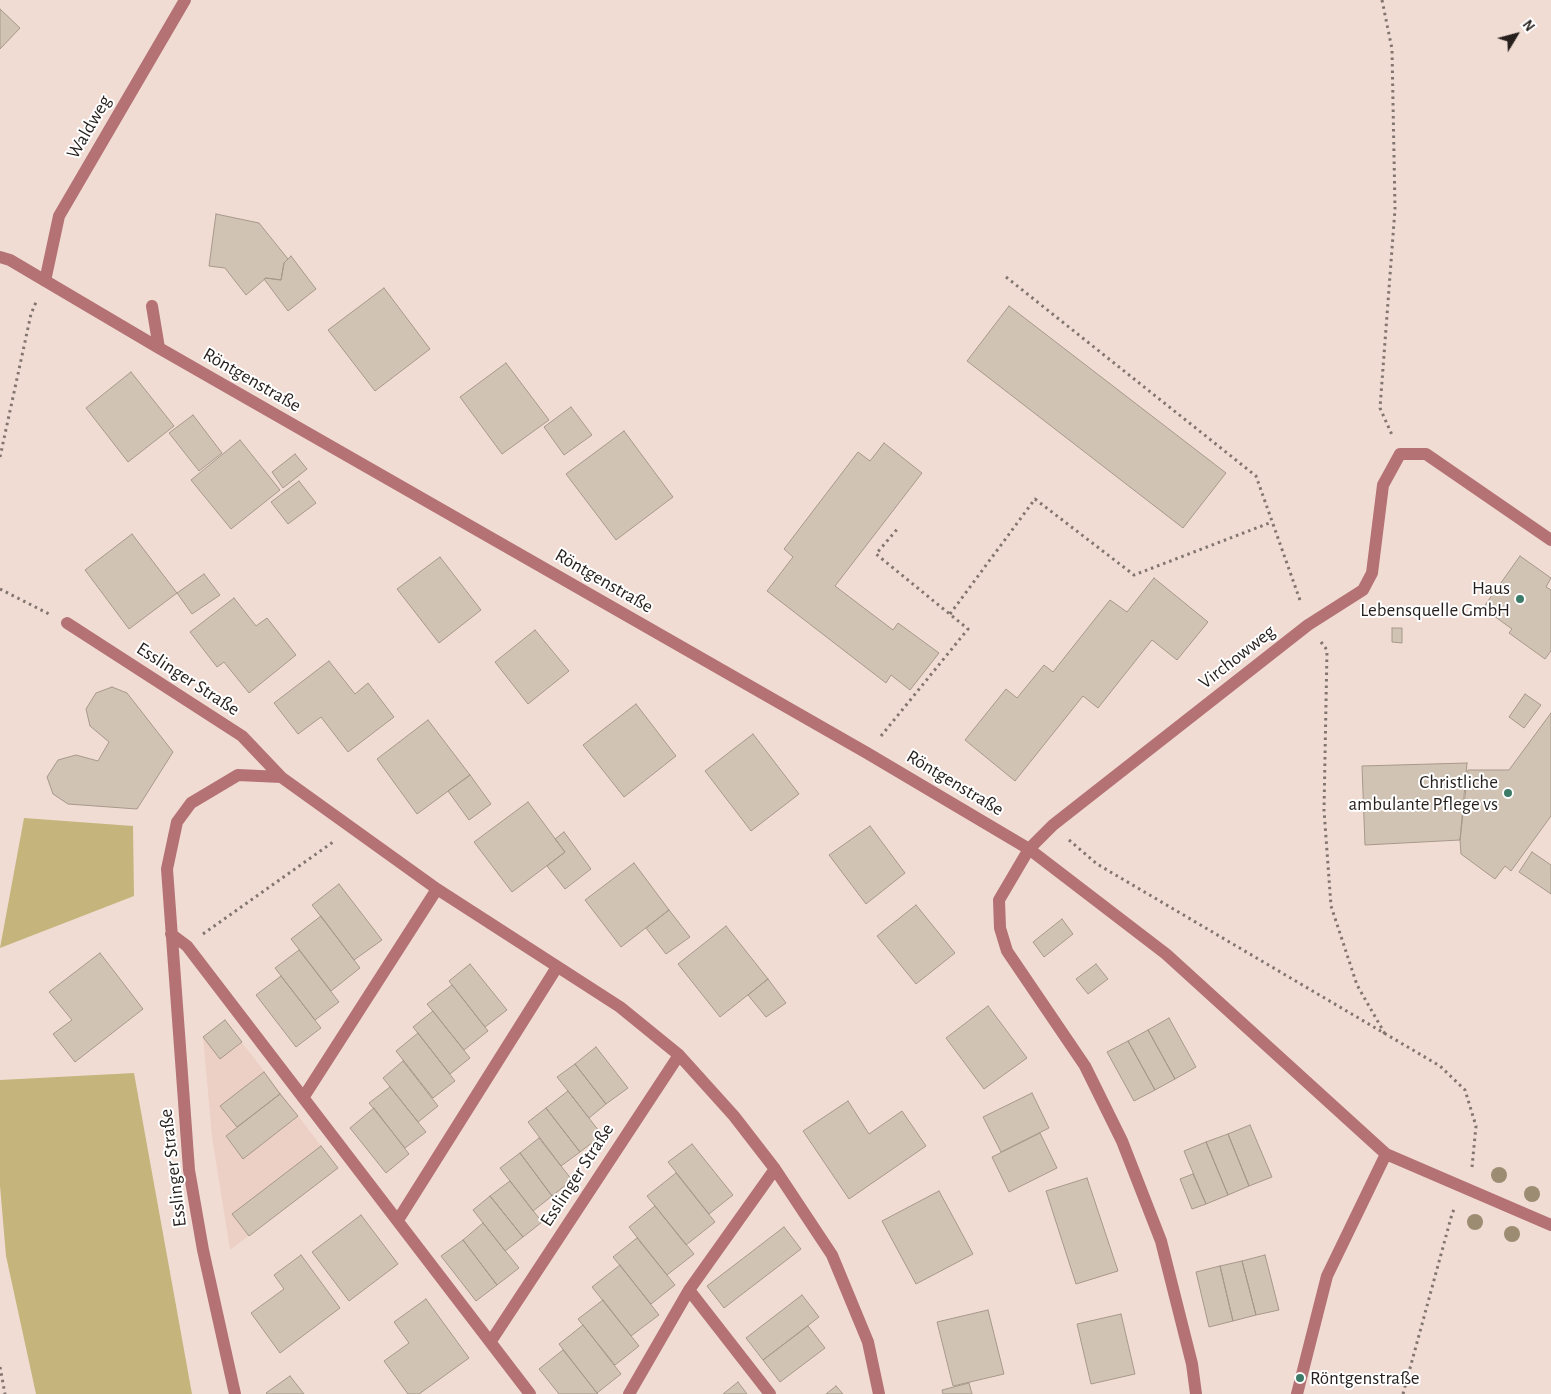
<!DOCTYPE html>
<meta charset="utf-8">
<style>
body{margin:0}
#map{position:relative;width:1551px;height:1394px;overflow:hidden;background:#f1dcd4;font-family:"Alegreya Sans",sans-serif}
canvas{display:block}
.north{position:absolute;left:1491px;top:10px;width:50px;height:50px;-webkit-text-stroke:4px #fff;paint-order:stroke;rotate:53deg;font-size:14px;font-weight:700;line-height:20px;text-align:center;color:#261f1c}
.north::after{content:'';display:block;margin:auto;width:18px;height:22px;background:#261f1c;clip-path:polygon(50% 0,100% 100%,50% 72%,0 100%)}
</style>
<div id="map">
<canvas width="1551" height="1394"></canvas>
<div class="north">N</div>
</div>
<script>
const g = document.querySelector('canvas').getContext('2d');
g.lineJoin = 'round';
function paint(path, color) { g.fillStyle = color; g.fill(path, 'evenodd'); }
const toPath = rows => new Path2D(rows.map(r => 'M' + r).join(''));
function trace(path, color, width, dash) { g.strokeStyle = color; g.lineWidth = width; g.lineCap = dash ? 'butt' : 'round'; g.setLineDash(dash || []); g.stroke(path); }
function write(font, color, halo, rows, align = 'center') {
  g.font = font + ' "Alegreya Sans",sans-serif'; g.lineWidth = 4; g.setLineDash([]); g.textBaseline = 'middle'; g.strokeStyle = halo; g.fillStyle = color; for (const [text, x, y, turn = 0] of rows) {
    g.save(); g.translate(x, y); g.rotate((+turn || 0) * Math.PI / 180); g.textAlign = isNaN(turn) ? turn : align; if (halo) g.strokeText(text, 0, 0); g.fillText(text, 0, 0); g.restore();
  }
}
const built = toPath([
 [225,1020,338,1168,230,1250,212,1137,203,1037]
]);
const green = toPath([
 [24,818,133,826,134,896,0,948],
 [134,1073,192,1394,36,1394,6,1256,0,1186,0,1080]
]);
const building = toPath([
 [0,9,20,28,0,49,0,9],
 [216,214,259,223,288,259,284,263,281,280,266,278,246,295,225,268,209,266,216,214],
 [291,256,316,289,288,311,264,279,266,278,281,280,284,263,291,256],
 [384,288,430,349,375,391,328,330,384,288],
 [1009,306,1226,473,1183,528,967,361,1009,306],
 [506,363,549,420,502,454,460,397,506,363],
 [131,372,174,426,128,462,86,408,131,372],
 [571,407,592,435,564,455,544,427,571,407],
 [193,415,222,453,199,471,169,433,193,415],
 [624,431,673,497,616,540,566,474,624,431],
 [240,440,280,490,231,529,191,480,240,440],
 [884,443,922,473,835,586,893,630,898,623,939,653,910,690,891,675,886,683,767,591,793,557,784,549,858,452,870,461,884,443],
 [295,454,307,469,283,488,272,472,295,454],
 [299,481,316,503,288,524,271,502,299,481],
 [132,534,177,593,129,629,85,570,132,534],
 [1520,556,1551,578,1546,587,1551,590,1551,651,1545,659,1509,633,1512,629,1483,608,1520,556],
 [440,557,481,610,439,643,397,589,440,557],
 [204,574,220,595,192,614,177,593,204,574],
 [1154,578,1208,622,1177,660,1152,640,1098,708,1083,696,1015,781,965,740,1006,689,1017,698,1044,665,1053,672,1110,600,1127,612,1154,578],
 [234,598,256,626,267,618,296,655,249,693,224,662,217,667,190,632,234,598],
 [1392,628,1402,628,1402,643,1392,642,1392,628],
 [535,630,569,671,528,704,495,662,535,630],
 [329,661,355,694,368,683,394,717,348,752,321,717,298,734,274,703,329,661],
 [112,687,127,693,173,752,137,809,68,804,53,794,47,777,58,760,76,755,98,761,109,742,90,726,86,709,96,693,112,687],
 [1525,694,1541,705,1524,728,1509,717,1525,694],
 [636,704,676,756,624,797,583,745,636,704],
 [1551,713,1551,816,1511,871,1505,866,1495,879,1461,854,1460,840,1468,770,1509,770,1551,713],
 [428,720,470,775,417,814,377,759,428,720],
 [753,734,799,794,751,831,705,771,753,734],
 [1467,763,1460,840,1365,845,1362,766,1467,763],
 [470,775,491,804,469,820,448,791,470,775],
 [528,802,565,852,512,892,474,842,528,802],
 [870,826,905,873,866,904,829,855,870,826],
 [564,832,591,869,565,889,547,866,565,852,555,839,564,832],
 [1532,852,1551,865,1551,894,1519,872,1532,852],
 [634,863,669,910,621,947,585,900,634,863],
 [339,884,382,940,354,960,312,905,339,884],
 [916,905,955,953,916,984,877,936,916,905],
 [669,910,690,937,666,954,646,928,669,910],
 [321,916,360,968,331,991,291,939,321,916],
 [1062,919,1073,934,1044,957,1033,942,1062,919],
 [726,926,768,979,720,1017,678,964,726,926],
 [299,950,339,1002,315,1020,275,968,299,950],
 [100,953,143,1009,75,1062,53,1034,72,1020,49,992,100,953],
 [470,964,507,1010,485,1027,449,981,470,964],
 [1096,964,1108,979,1088,994,1076,979,1096,964],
 [281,976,321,1028,296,1047,256,995,281,976],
 [768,979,786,1003,766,1017,748,995,768,979],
 [452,985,488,1031,464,1050,427,1004,452,985],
 [988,1006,1027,1058,984,1089,946,1038,988,1006],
 [433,1011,470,1058,450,1074,413,1027,433,1011],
 [1169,1018,1196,1067,1175,1079,1148,1030,1169,1018],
 [225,1020,242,1042,220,1059,203,1037,225,1020],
 [1148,1030,1175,1079,1155,1090,1128,1041,1148,1030],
 [418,1033,455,1081,433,1098,396,1051,418,1033],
 [1128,1041,1155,1090,1134,1101,1107,1052,1128,1041],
 [596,1047,628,1088,606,1104,575,1064,596,1047],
 [403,1061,438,1106,418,1122,383,1078,403,1061],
 [575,1064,606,1104,589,1118,557,1077,575,1064],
 [264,1072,280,1094,237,1127,220,1106,264,1072],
 [390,1087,426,1132,405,1148,369,1103,390,1087],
 [568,1091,602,1135,580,1152,546,1108,568,1091],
 [1032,1093,1049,1128,1001,1152,983,1117,1032,1093],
 [280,1094,298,1116,243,1159,226,1136,280,1094],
 [848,1101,869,1134,902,1111,926,1146,849,1199,803,1131,848,1101],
 [374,1108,409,1154,386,1173,350,1128,374,1108],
 [546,1108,580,1152,561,1166,528,1122,546,1108],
 [1250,1125,1272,1177,1249,1186,1228,1134,1250,1125],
 [1040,1133,1057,1168,1009,1192,992,1157,1040,1133],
 [1228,1134,1249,1186,1228,1195,1206,1142,1228,1134],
 [539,1138,572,1180,552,1196,520,1153,539,1138],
 [1206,1142,1228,1195,1206,1204,1184,1151,1206,1142],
 [692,1144,733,1195,709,1214,668,1162,692,1144],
 [321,1146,338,1168,249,1236,232,1214,321,1146],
 [520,1153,552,1196,533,1211,500,1168,520,1153],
 [676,1173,715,1222,686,1245,647,1196,676,1173],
 [1193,1174,1206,1204,1192,1209,1180,1179,1193,1174],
 [1087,1178,1118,1271,1076,1284,1046,1191,1087,1178],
 [510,1181,542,1222,523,1237,490,1196,510,1181],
 [939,1191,973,1254,916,1284,882,1221,939,1191],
 [490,1196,523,1237,505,1251,473,1210,490,1196],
 [655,1206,694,1254,667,1275,629,1227,655,1206],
 [361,1215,398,1264,349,1301,312,1252,361,1215],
 [483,1223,519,1268,497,1285,463,1240,483,1223],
 [784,1227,801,1249,724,1308,707,1286,784,1227],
 [637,1238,675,1285,651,1304,613,1257,637,1238],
 [463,1240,497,1285,476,1301,441,1256,463,1240],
 [301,1255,340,1308,280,1353,251,1313,284,1289,274,1275,301,1255],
 [1265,1255,1279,1310,1256,1315,1242,1261,1265,1255],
 [1242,1261,1256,1315,1233,1321,1220,1266,1242,1261],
 [620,1265,659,1315,631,1336,592,1287,620,1265],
 [1220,1266,1233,1321,1209,1327,1196,1272,1220,1266],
 [802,1295,819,1317,763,1360,746,1338,802,1295],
 [426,1299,469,1358,419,1394,408,1394,384,1361,409,1343,394,1322,426,1299],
 [603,1300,639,1346,615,1365,578,1319,603,1300],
 [988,1310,1004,1374,953,1386,937,1322,988,1310],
 [1121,1314,1135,1374,1091,1384,1077,1324,1121,1314],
 [583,1325,621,1374,597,1393,559,1344,583,1325],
 [808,1326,825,1348,780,1382,763,1360,808,1326],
 [563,1350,597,1393,598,1394,559,1394,539,1369,563,1350],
 [290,1376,304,1394,267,1394,266,1393,290,1376],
 [738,1382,747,1394,723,1394,738,1382],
 [969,1383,972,1394,943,1394,942,1390,969,1383],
 [836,1386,843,1394,826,1394,836,1386]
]);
const path = toPath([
 [1382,0,1392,49,1395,209,1380,408,1392,435],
 [1006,277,1256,476,1301,603],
 [0,457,31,314,36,302],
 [0,589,49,614],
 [950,614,1035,499,1134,575,1272,522],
 [1321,642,1327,650,1324,810,1331,906,1357,985,1385,1034],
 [881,736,968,629,876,554,899,527],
 [1069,840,1097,864,1440,1066,1465,1090,1476,1126,1472,1167],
 [203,934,333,842],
 [0,1367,5,1394],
 [1403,1394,1452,1214,1455,1207]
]);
const minor = toPath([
 [0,257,10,260,159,348,867,753,1029,849,1166,954,1386,1154,1551,1225],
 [45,281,59,216,185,0],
 [152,306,159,348],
 [67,623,242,736,281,777],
 [171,934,187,946,530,1394],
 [303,1098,437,889],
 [398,1220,557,967],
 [689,1290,770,1394],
 [491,1341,679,1055],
 [235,1394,203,1250,189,1170,167,869,177,822,191,803,238,775,281,777,437,889,620,1007,679,1055,734,1116,775,1169,832,1255,868,1342,879,1394],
 [629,1394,689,1290,775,1169],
 [1196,1394,1192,1364,1161,1241,1122,1141,1085,1066,1007,951,1000,928,999,900,1029,849,1053,825,1308,625,1363,590,1372,573,1383,485,1400,454,1426,454,1551,540],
 [1297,1394,1327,1276,1386,1154]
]);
const trees = [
 [1499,1175],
 [1532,1194],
 [1475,1222],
 [1512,1234]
];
const markers = [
 [1520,599,5,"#3c7b68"],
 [1508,793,5,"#3c7b68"],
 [1300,1378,5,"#3c7b68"]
];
const streetNames = [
 ["Waldweg",89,127,-60],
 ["Röntgenstraße",252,380,30],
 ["Röntgenstraße",604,581,30],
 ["Virchowweg",1237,657,-38],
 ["Esslinger Straße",188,679,33],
 ["Röntgenstraße",955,783,31],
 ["Esslinger Straße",173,1168,-97],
 ["Esslinger Straße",577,1175,-57]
];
const poiNames = [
 ["Haus",1510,588],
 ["Lebensquelle GmbH",1510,610],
 ["Christliche",1498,782],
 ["ambulante Pflege vs",1498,804],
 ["Röntgenstraße",1310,1378,"left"]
];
paint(built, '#edd0c5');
paint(green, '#c5b57c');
paint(building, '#d1c3b4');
trace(building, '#a6988a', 1);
trace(path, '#82756f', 3, [2.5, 4]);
trace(minor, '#b47275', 12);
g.fillStyle = '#9c8c72';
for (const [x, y] of trees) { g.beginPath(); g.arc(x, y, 8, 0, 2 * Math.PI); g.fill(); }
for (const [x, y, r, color] of markers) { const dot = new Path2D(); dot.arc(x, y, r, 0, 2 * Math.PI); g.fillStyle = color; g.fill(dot); trace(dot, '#fff', 2); }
write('19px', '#261f1c', '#fff', streetNames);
write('19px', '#261f1c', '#fff', poiNames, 'right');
</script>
